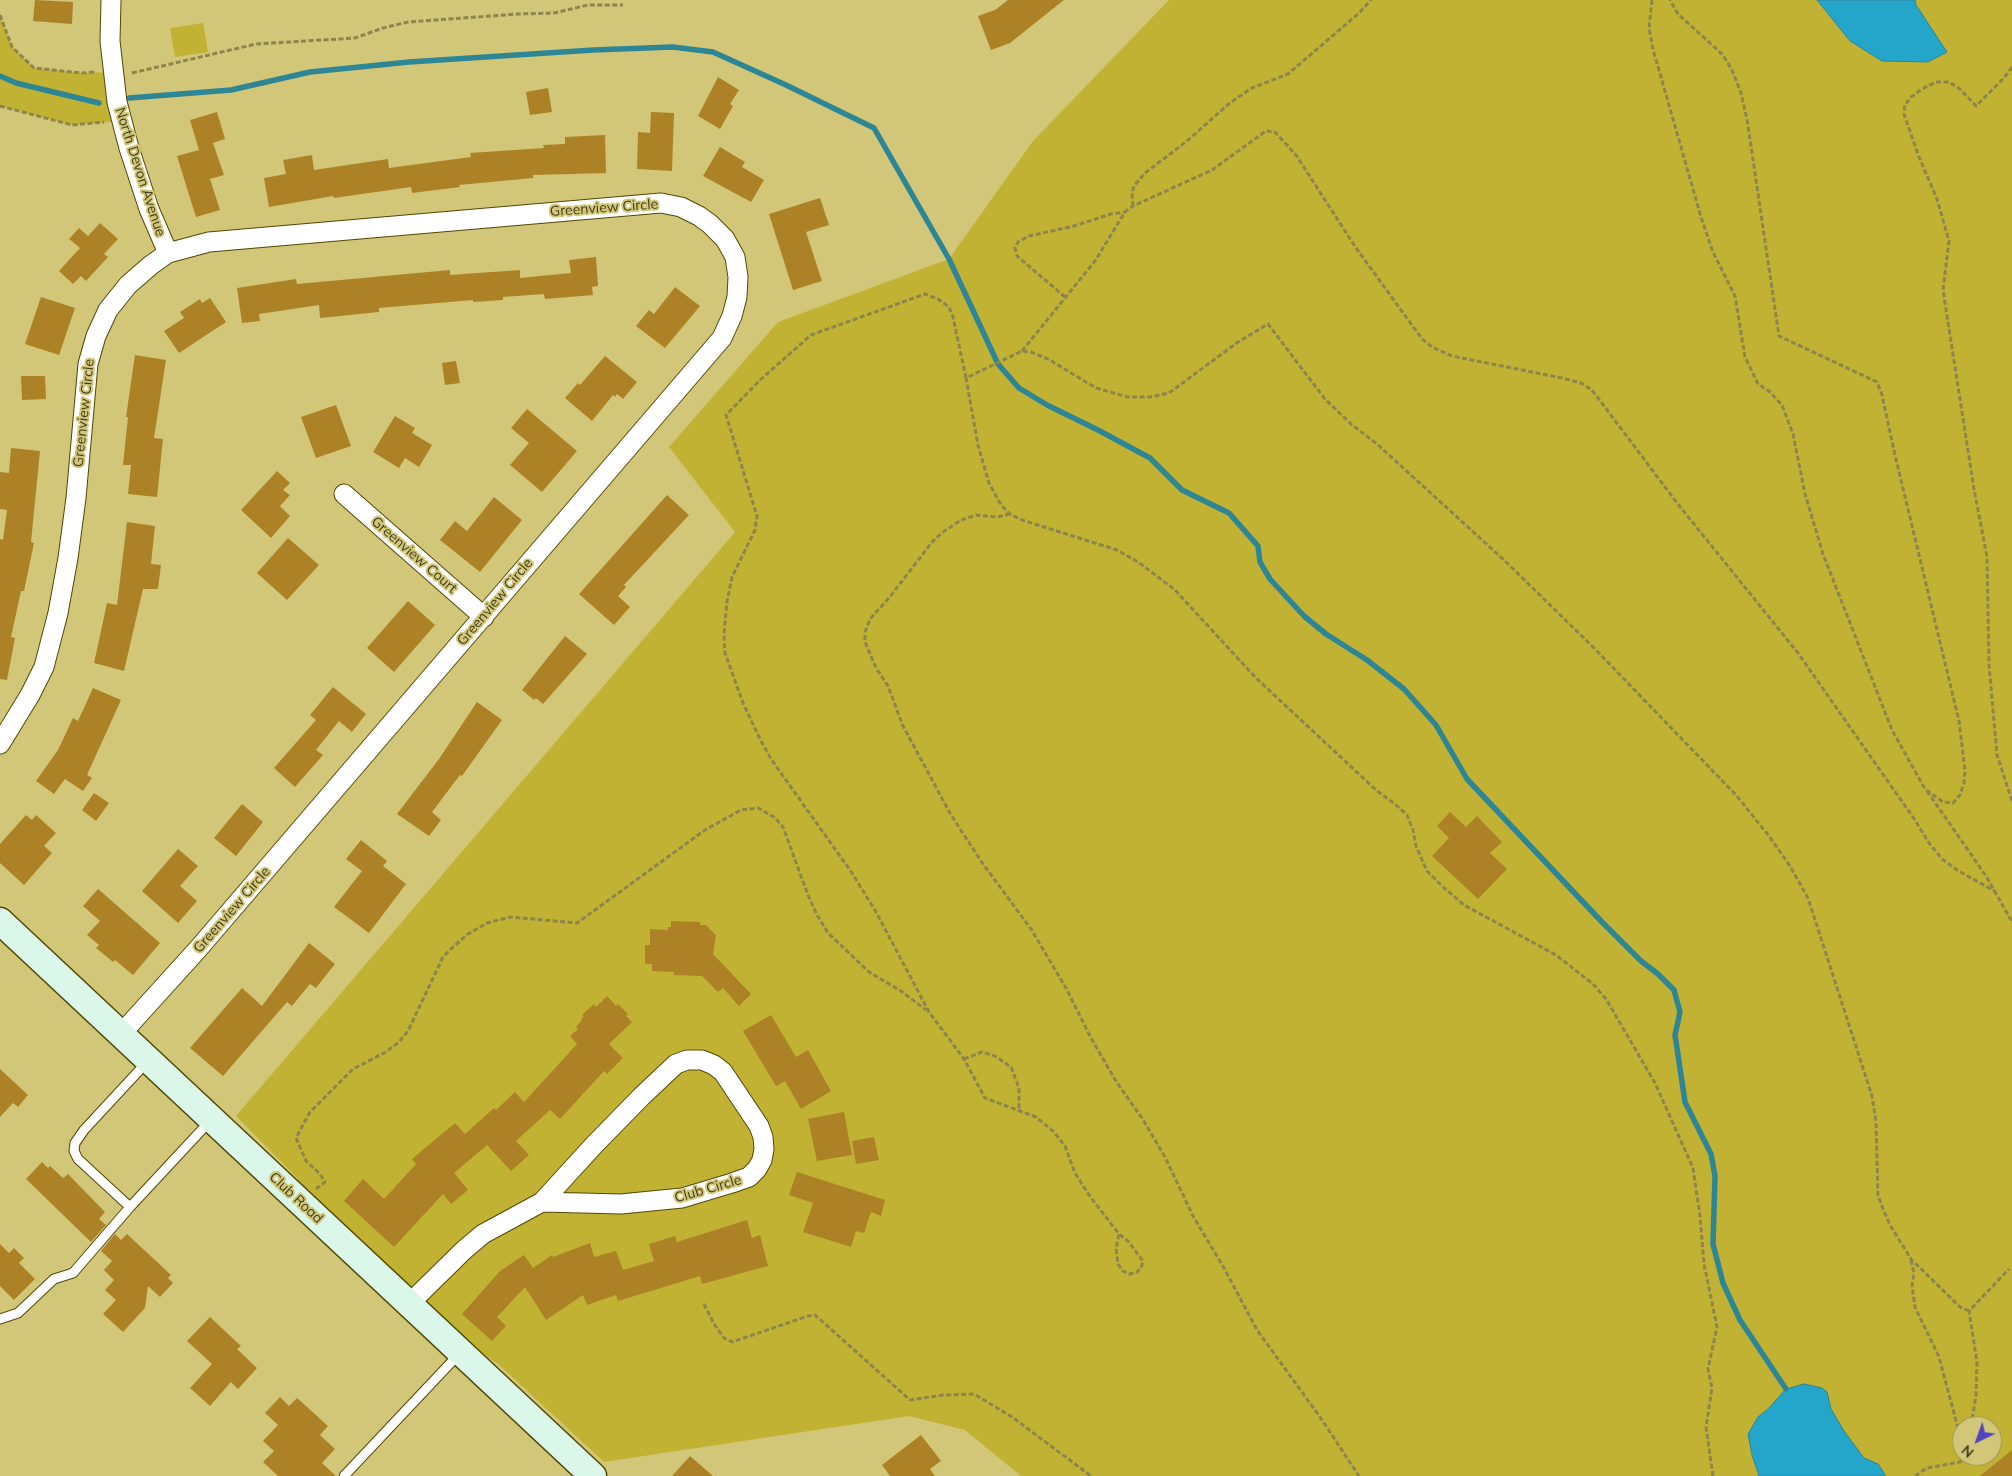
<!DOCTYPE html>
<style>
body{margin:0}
#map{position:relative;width:2012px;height:1476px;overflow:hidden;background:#d2c778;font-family:Mulish,sans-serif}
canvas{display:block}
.north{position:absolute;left:1952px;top:1416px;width:50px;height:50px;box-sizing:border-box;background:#d2c778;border:1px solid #989053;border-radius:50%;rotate:222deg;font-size:14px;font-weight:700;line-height:20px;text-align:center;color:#413d1c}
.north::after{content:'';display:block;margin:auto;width:18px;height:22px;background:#5145bd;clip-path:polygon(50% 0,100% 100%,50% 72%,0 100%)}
</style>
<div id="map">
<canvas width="2012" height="1476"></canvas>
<div class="north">N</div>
</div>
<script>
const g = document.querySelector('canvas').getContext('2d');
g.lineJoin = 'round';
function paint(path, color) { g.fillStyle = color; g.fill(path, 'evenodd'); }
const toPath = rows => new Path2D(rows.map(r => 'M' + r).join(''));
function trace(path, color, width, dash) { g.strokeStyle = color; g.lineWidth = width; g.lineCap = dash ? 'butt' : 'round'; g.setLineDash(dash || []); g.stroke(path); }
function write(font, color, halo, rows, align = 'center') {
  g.font = font + ' Mulish,sans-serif'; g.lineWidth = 4; g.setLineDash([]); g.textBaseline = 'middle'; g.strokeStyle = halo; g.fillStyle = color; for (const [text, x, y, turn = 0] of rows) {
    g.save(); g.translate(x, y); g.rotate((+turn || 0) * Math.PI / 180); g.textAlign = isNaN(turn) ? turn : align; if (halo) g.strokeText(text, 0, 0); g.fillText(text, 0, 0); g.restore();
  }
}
const green = toPath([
 [1169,0,2012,0,2012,1476,1021,1476,965,1430,909,1416,604,1462,498,1364,409,1304,301,1203,298,1179,236,1116,735,532,669,447,778,322,949,259,1033,141],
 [1962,1426,1992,1426,1992,1456,1962,1456],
 [0,15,12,47,34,68,82,73,114,72,122,121,72,125,0,106],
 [203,23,208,52,175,57,170,28]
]);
const water = toPath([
 [1817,0,1915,0,1916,5,1947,52,1928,62,1882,61,1850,41,1817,0],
 [1804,1384,1822,1388,1827,1392,1831,1409,1844,1431,1864,1458,1878,1464,1886,1476,1759,1476,1752,1455,1748,1434,1758,1417,1768,1409,1786,1389,1804,1384]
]);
const stream = toPath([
 [0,76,16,83,99,103],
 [129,98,231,90,310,72,409,62,593,50,673,47,713,52,786,85,874,128,949,259,998,364,1019,388,1047,405,1098,430,1150,458,1182,490,1229,513,1258,546,1260,562,1270,579,1304,616,1326,634,1367,660,1404,689,1436,725,1467,779,1601,921,1641,961,1658,974,1674,990,1680,1012,1675,1035,1685,1102,1711,1154,1715,1176,1713,1244,1723,1283,1740,1320,1786,1389]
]);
const building = toPath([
 [35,0,73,2,72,24,33,21],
 [1008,0,1064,0,1010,43,991,50,978,16,995,10],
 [718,77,739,90,730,104,733,106,720,129,698,116],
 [548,88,552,112,530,115,526,92],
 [217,112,225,139,213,143,224,175,210,179,220,210,196,217,177,156,199,150,190,120],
 [651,112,674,113,672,171,637,169,638,132,650,133],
 [605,135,606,173,533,175,533,178,459,185,460,187,412,193,411,187,334,198,333,196,269,207,264,178,286,174,283,160,312,155,314,170,388,159,389,168,471,157,470,153,544,148,543,145,565,144,565,137],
 [720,147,745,162,742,167,764,180,751,202,703,176],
 [820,198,829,225,806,232,822,281,793,290,769,214],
 [100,223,118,239,104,254,108,257,86,281,81,276,73,284,59,271,80,248,69,239,79,228,88,236],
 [596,257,598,286,592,287,593,295,545,299,544,294,503,297,503,300,473,302,473,300,379,308,379,312,320,318,319,305,259,314,260,321,242,323,237,288,296,279,297,284,450,270,450,275,520,270,520,278,571,273,569,260],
 [675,287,700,306,665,348,636,326,649,310,654,314],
 [41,297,75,308,59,355,25,344],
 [210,298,226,322,179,353,164,331,184,318,180,312,200,299,202,303],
 [135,355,166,360,154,438,163,439,157,497,128,494,131,465,123,465,128,417,126,417],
 [605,356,637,382,623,399,617,394,615,397,613,395,592,421,565,398,578,383,580,385],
 [456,361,460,383,445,385,442,363],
 [21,376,45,376,46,399,22,400],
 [336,405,351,446,316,458,301,417],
 [527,409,577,451,542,492,510,465,529,443,511,428],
 [395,416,415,428,412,433,432,445,419,467,405,458,399,468,373,452],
 [11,448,40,451,31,542,34,543,24,591,21,591,11,637,15,638,7,680,0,679,0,539,3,540,7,510,0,509,0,472,9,473],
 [277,471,290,483,283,490,290,495,280,506,290,516,271,538,241,510],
 [667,495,689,515,624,585,626,587,618,596,630,607,614,625,579,594],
 [494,497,522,520,480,572,440,540,455,521,467,531],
 [127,522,155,526,151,564,161,565,158,589,143,589,124,671,94,663,107,603,117,605],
 [288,538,319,565,287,600,257,573],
 [408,601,435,625,394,672,367,648],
 [565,636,587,654,543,704,536,698,534,700,522,690],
 [333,687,366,714,352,732,339,721,316,750,323,755,295,787,274,768,316,720,310,715],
 [93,688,121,700,87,775,92,778,83,791,65,779,54,794,36,781,58,750,73,718,78,721],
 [477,702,502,720,462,776,460,775,432,812,441,820,429,836,397,814,439,759],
 [94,793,109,803,96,821,82,810],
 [242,804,263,822,236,856,214,838],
 [1450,812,1466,827,1477,816,1502,842,1490,853,1507,869,1478,899,1432,856,1449,838,1437,826],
 [26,815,32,820,36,815,56,833,44,846,52,853,24,885,0,863,0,844],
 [361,840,387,861,383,866,406,884,369,933,334,907,362,871,346,859],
 [178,849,198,866,180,886,197,901,178,923,142,891],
 [98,889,160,943,133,975,115,960,113,962,96,948,99,945,87,935,100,921,83,906],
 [671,921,700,922,700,925,706,925,716,935,713,954,751,994,739,1006,723,988,718,992,702,976,674,975,674,972,652,971,652,964,645,964,645,945,650,945,650,929,668,930,668,927,671,927],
 [309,943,335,964,316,988,310,984,292,1006,287,1002,223,1076,190,1048,242,988,262,1006],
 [607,996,616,1006,618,1004,628,1014,626,1016,632,1022,609,1044,623,1058,607,1074,604,1071,560,1119,550,1110,516,1141,529,1155,511,1171,487,1145,454,1173,468,1190,451,1204,443,1194,394,1247,344,1201,363,1179,384,1199,416,1164,412,1159,455,1123,465,1134,494,1108,496,1110,515,1092,524,1102,577,1044,570,1036,578,1029,576,1027,582,1020,581,1019,584,1016,582,1015,594,1004,596,1007],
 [771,1015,796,1057,808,1050,831,1091,801,1109,785,1081,776,1086,743,1031],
 [0,1069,28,1095,18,1107,13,1103,0,1117],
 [844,1112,852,1155,817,1161,808,1119],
 [874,1137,879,1160,856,1164,852,1141],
 [42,1162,48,1168,50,1166,63,1178,68,1174,105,1212,99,1219,106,1225,91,1242,26,1179],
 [797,1172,885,1200,881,1216,871,1212,864,1233,856,1231,851,1247,803,1232,813,1203,789,1195],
 [747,1220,752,1238,760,1235,768,1266,702,1284,700,1276,618,1301,616,1295,587,1305,583,1295,546,1320,525,1287,497,1317,506,1326,492,1341,462,1314,500,1271,524,1255,533,1268,552,1255,553,1257,590,1243,594,1257,616,1251,623,1270,654,1261,649,1244,675,1236,677,1242],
 [115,1234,121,1240,127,1234,171,1275,168,1278,173,1283,160,1297,148,1286,145,1308,123,1332,103,1314,116,1300,105,1290,114,1280,104,1270,112,1261,101,1251],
 [0,1244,9,1253,14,1248,24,1258,19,1263,35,1279,14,1300,0,1286],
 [210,1317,241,1346,237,1349,257,1368,238,1389,231,1382,210,1406,190,1388,212,1364,187,1341],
 [280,1397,289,1406,297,1398,328,1426,320,1435,335,1449,322,1463,336,1476,278,1476,263,1462,274,1451,263,1441,278,1425,265,1413],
 [921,1435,941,1461,930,1469,935,1476,890,1476,882,1465],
 [2012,1450,2012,1476,1980,1476],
 [690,1456,713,1476,672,1476]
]);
const path = toPath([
 [1652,0,1649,28,1653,49,1701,217,1713,252,1735,296,1745,357,1758,384,1769,391,1782,405,1793,434,1805,494,1823,554,1892,730,1925,789,1943,802,1953,803,1960,795,1964,783,1965,770,1959,721,1895,455,1882,395,1877,382,1779,336,1747,119,1741,93,1732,70,1723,55,1678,14,1670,0],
 [0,15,12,47,34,68,82,73,95,72],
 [2012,67,2004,78,1976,106,1960,89,1949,82,1936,82,1922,89,1911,97,1905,105,1904,114,1919,157,1937,199,1949,241,1943,290,1974,489,1987,557,1989,665,1997,755,2012,801],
 [132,73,256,44,355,38,383,28,408,22,518,14,554,13,588,5,623,5],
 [0,106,72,125,104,122],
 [1133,206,1132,193,1134,186,1145,173,1187,141,1231,102,1252,88,1288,74,1358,14,1371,0],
 [1065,297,1017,256,1015,248,1018,242,1029,236,1074,226,1111,214,1125,212],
 [1022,351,1095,261,1125,212,1133,206,1212,170,1266,131,1275,132,1296,155,1356,248,1422,339,1432,347,1452,356,1562,378,1581,383,1592,390,1677,503,1798,653,1915,820,1929,843,1942,859,1957,870,1996,892],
 [966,378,953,317,949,307,938,299,925,294,811,335,760,380,726,415,757,516,755,530,732,577,727,602,724,634,725,653,743,703,760,739,771,759,852,873,876,912,929,1012,964,1059,985,1098,1036,1117,1053,1131,1065,1146,1075,1173,1089,1195,1119,1234,1116,1248,1118,1264,1123,1271,1129,1274,1136,1273,1141,1268,1143,1261,1128,1241,1119,1234],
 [1010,514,997,517,976,515,961,520,943,532,933,541,889,598,870,619,865,632,865,642,876,668,888,686,903,726,951,815,983,864,1031,929,1066,988,1091,1038,1117,1083,1142,1118,1165,1157,1193,1216,1224,1268,1257,1330,1320,1417,1359,1476],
 [1927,791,1986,876,2012,922],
 [964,1059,982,1052,995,1056,1011,1067,1019,1088,1019,1110],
 [316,1189,325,1182,320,1174,306,1161,296,1138,310,1112,353,1069,386,1052,399,1042,408,1031,443,957,453,947,468,934,487,923,510,917,577,923,705,830,741,810,758,808,774,817,783,827,808,895,817,915,828,933,869,972,901,991,926,1010],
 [1911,1260,1914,1273,1912,1286,1915,1307,1939,1357,1958,1428,1962,1432],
 [704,1304,714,1324,724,1338,732,1342,808,1316,815,1315,910,1400,943,1395,974,1394,1012,1417,1091,1476],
 [1971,1426,1976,1396,1977,1362,1969,1311,2009,1269],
 [1713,1476,1706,1427,1712,1388,1708,1369,1717,1327,1704,1264,1700,1216,1693,1168,1655,1083,1606,999,1593,984,1556,955,1464,905,1442,886,1427,871,1416,846,1413,830,1407,815,1396,805,1376,790,1256,678,1174,589,1138,562,1117,550,1022,520,1010,514,1001,505,989,483,978,445,966,378,1022,351,1031,352,1048,359,1096,388,1128,397,1150,397,1169,393,1238,342,1268,324,1325,399,1351,424,1377,444,1504,560,1594,648,1736,795,1769,836,1790,866,1808,898,1872,1096,1876,1122,1878,1195,1883,1209,1890,1225,1911,1259,1960,1307,1969,1311],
 [1915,1476,1927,1468,1960,1462,1967,1456]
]);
const lane = toPath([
 [130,1207,78,1159,74,1151,75,1143,84,1130,147,1062],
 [0,1319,18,1313,54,1279,73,1273,130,1207,210,1121],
 [344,1476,459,1354]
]);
const street = toPath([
 [111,0,110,41,117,102,129,148,149,209,168,253],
 [344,494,484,617],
 [0,744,30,695,44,667,58,613,68,558,76,498,88,364,96,336,108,310,128,285,151,265,168,253,209,242,661,203,681,207,699,216,710,224,725,239,735,257,738,277,737,297,732,316,722,338,198,949,121,1034],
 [687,1060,702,1060,714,1065,723,1072,759,1126,763,1137,764,1149,762,1160,757,1169,749,1177,732,1183,682,1198,621,1204,542,1202,595,1144,642,1096,676,1064,687,1060],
 [409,1304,464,1250,483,1234,542,1202]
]);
const secondary = toPath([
 [0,921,593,1476]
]);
const streetNames = [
 ["North Devon Avenue",140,172,72],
 ["Greenview Circle",604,208,-4],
 ["Greenview Circle",84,413,-84],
 ["Greenview Court",414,555,41],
 ["Greenview Circle",495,602,-50],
 ["Greenview Circle",232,910,-49],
 ["Club Circle",708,1189,-16],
 ["Club Road",296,1198,43]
];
paint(green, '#c2b234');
paint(water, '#24a6ca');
trace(water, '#2d8696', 1);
trace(stream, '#2d8696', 5.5);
paint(building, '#ad8226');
trace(lane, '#514805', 11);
trace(street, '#514805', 21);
trace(secondary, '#514805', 29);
trace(path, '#8d854c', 3, [5, 2.5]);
trace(lane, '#fff', 9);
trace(street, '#fff', 19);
trace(secondary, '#dbf7e9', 26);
write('14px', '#413d1c', '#d2c778', streetNames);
</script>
